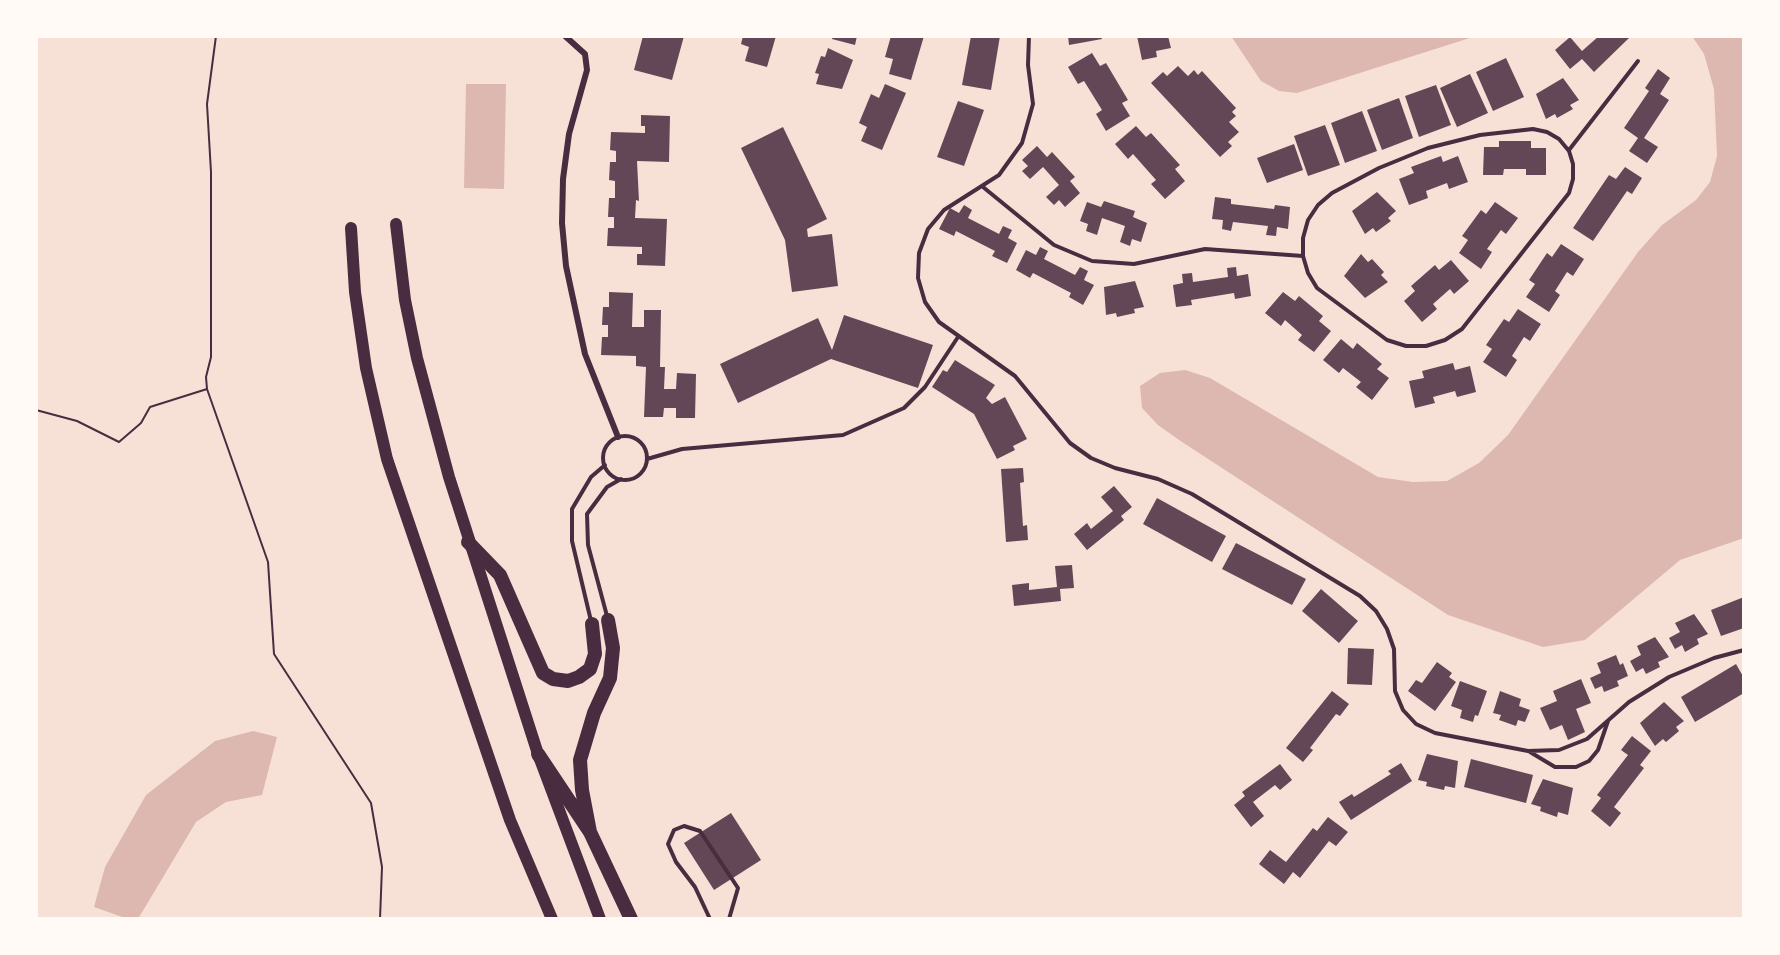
<!DOCTYPE html>
<style>
body{margin:0}
#map{position:relative;width:1780px;height:955px;overflow:hidden;background:#f7e1d7;font-family:"Space Grotesk",sans-serif}
canvas{display:block}
.frame{position:absolute;inset:0;border:38px solid #fffaf5;pointer-events:none}
</style>
<div id="map">
<canvas width="1780" height="955"></canvas>
<div class="frame"></div>
</div>
<script>
const g = document.querySelector('canvas').getContext('2d');
g.lineJoin = 'round';
function paint(path, color) { g.fillStyle = color; g.fill(path, 'evenodd'); }
const toPath = rows => new Path2D(rows.map(r => 'M' + r).join(''));
function trace(path, color, width, dash) { g.strokeStyle = color; g.lineWidth = width; g.lineCap = dash ? 'butt' : 'round'; g.setLineDash(dash || []); g.stroke(path); }
const water = toPath([
 [1231,36,1476,36,1297,93,1279,91,1261,81],
 [1692,36,1744,36,1744,538,1680,560,1585,640,1543,647,1448,615,1182,442,1158,425,1142,408,1140,386,1160,373,1185,370,1210,378,1378,477,1413,482,1447,481,1479,463,1508,435,1638,252,1662,225,1696,200,1710,182,1717,156,1714,89,1704,54],
 [466,84,506,84,504,189,464,188],
 [253,731,277,737,262,795,226,802,196,822,138,919,128,919,94,907,105,867,146,795,215,741]
]);
const building = toPath([
 [643,36,684,36,672,80,634,70],
 [743,36,776,36,767,67,745,61,749,47,741,44],
 [833,36,857,36,855,45,832,39],
 [891,36,924,36,911,80,889,74,893,59,885,57],
 [971,36,1000,36,991,90,962,85],
 [1068,36,1101,36,1102,39,1069,45],
 [1137,36,1168,36,1171,48,1156,51,1157,57,1142,60],
 [1599,36,1627,36,1629,38,1594,72,1582,59,1570,69,1555,50,1570,37,1582,51],
 [828,48,853,60,842,89,816,84,819,74,815,73,821,56,825,57],
 [1092,53,1100,66,1106,63,1128,100,1122,103,1130,116,1106,131,1096,114,1102,110,1084,81,1078,84,1068,67],
 [1506,58,1524,97,1493,111,1476,72],
 [1178,66,1188,76,1194,70,1198,75,1202,71,1236,108,1232,112,1236,116,1229,122,1239,132,1228,142,1232,146,1220,157,1151,83,1163,72,1167,76],
 [1658,69,1670,78,1660,94,1669,100,1644,138,1658,147,1647,163,1629,151,1638,138,1624,128,1649,91,1645,88],
 [1470,74,1488,113,1457,127,1440,88],
 [1563,78,1579,100,1570,105,1573,109,1557,118,1555,114,1546,119,1536,94],
 [885,84,906,93,882,150,861,141,867,127,859,123,871,94,879,98],
 [1436,85,1451,125,1419,137,1405,96],
 [1399,98,1413,138,1382,150,1367,110],
 [958,101,984,110,964,166,937,157],
 [1362,111,1377,151,1345,163,1331,123],
 [641,115,670,116,669,162,637,161,639,201,636,200,635,218,667,219,665,266,637,265,637,254,642,254,642,247,607,246,608,228,614,228,614,217,608,217,609,198,615,198,615,181,609,180,610,162,616,162,616,151,610,150,611,132,645,133,645,126,641,126],
 [1325,125,1340,165,1308,176,1294,136],
 [1136,126,1146,137,1151,133,1180,165,1175,169,1185,181,1165,199,1151,184,1156,180,1133,154,1128,159,1115,144],
 [783,127,827,219,807,229,808,237,832,234,838,286,792,292,785,240,741,148],
 [1499,141,1531,141,1531,148,1546,148,1546,175,1526,175,1526,169,1504,169,1503,175,1483,175,1484,147,1499,147],
 [1294,144,1303,170,1267,183,1257,158],
 [1037,146,1047,157,1052,152,1075,177,1070,181,1080,193,1065,207,1059,200,1054,205,1046,197,1059,185,1043,167,1030,179,1022,171,1028,166,1022,160],
 [1441,156,1443,162,1458,156,1468,182,1449,189,1447,183,1426,191,1428,198,1409,205,1399,179,1414,173,1411,167],
 [1625,167,1642,178,1632,194,1627,191,1593,241,1573,228,1609,175,1616,179],
 [1377,192,1396,211,1388,218,1391,221,1376,232,1373,228,1365,234,1352,211],
 [1215,197,1231,199,1231,204,1274,209,1275,205,1290,207,1288,229,1277,227,1276,236,1266,235,1268,226,1233,222,1231,231,1222,229,1223,220,1212,219],
 [1104,201,1135,211,1133,217,1147,223,1141,242,1132,239,1130,246,1120,242,1125,226,1102,218,1097,235,1086,231,1088,224,1080,221,1087,202,1101,207],
 [1495,202,1518,218,1506,234,1501,230,1487,249,1492,252,1481,269,1459,253,1468,240,1462,236,1481,210,1486,214],
 [964,205,972,210,968,218,999,234,1003,226,1012,230,1008,238,1017,243,1007,263,992,256,995,251,956,231,954,236,939,229,950,208,959,213],
 [1561,244,1584,259,1573,276,1567,272,1555,291,1560,295,1549,312,1526,297,1535,284,1529,280,1547,253,1552,257],
 [1040,247,1048,251,1044,259,1075,275,1080,267,1088,271,1084,280,1094,285,1083,305,1069,297,1071,293,1033,273,1030,278,1016,270,1026,250,1036,255],
 [1361,254,1368,262,1372,259,1384,272,1381,275,1388,282,1365,298,1344,276],
 [1451,260,1469,281,1454,294,1450,289,1433,304,1437,309,1422,322,1404,301,1415,291,1411,286,1435,265,1439,270],
 [1236,267,1237,276,1248,274,1251,296,1235,299,1234,293,1191,300,1192,305,1176,307,1173,285,1183,283,1182,274,1192,273,1193,282,1228,277,1227,268],
 [1135,281,1144,307,1134,309,1135,313,1117,317,1116,313,1106,315,1104,287],
 [609,292,633,293,632,327,644,327,644,310,661,310,660,367,665,367,664,389,676,389,677,373,696,374,695,418,676,418,676,408,664,408,663,417,644,417,646,367,636,366,636,356,601,355,602,337,608,337,608,325,602,325,603,307,609,307],
 [1283,292,1295,301,1299,296,1323,316,1319,321,1331,331,1314,352,1298,340,1302,335,1285,320,1281,326,1265,313],
 [1518,309,1541,324,1530,341,1524,337,1512,356,1517,360,1506,377,1483,362,1492,349,1486,345,1504,319,1509,322],
 [844,315,933,345,918,388,831,359,738,403,720,364,818,318,832,350],
 [1341,339,1353,349,1357,343,1382,364,1377,369,1389,378,1372,400,1356,387,1361,382,1343,368,1339,373,1323,360],
 [955,360,995,385,986,398,992,404,1005,397,1027,439,1013,446,1015,450,997,459,974,414,932,387,943,370,947,372],
 [1453,363,1455,370,1470,366,1476,392,1457,397,1455,391,1433,397,1435,403,1415,408,1409,381,1424,378,1422,371],
 [1023,468,1024,482,1020,483,1023,526,1027,525,1028,540,1006,542,1001,469],
 [1114,486,1132,507,1121,516,1124,520,1087,550,1074,534,1087,523,1091,529,1113,511,1101,497],
 [1157,498,1226,536,1212,562,1143,524],
 [1236,543,1306,579,1292,605,1222,569],
 [1072,565,1074,588,1060,589,1061,601,1014,606,1012,585,1029,583,1029,590,1057,587,1055,566],
 [1321,589,1358,621,1339,643,1302,611],
 [1744,597,1744,628,1721,636,1711,610],
 [1694,614,1708,634,1697,639,1699,644,1685,652,1682,645,1675,649,1669,638,1680,632,1675,623],
 [1655,637,1669,657,1658,662,1660,667,1646,674,1643,668,1636,672,1630,661,1641,655,1637,646],
 [1348,648,1374,649,1372,685,1347,684],
 [1616,655,1620,665,1623,663,1628,676,1617,681,1619,686,1604,692,1602,686,1595,689,1590,678,1601,673,1597,663],
 [1437,662,1452,673,1449,677,1456,682,1435,711,1408,691,1416,680,1422,683],
 [1736,664,1744,678,1744,693,1695,722,1681,697],
 [1581,679,1591,703,1576,709,1585,732,1568,740,1562,725,1550,730,1540,708,1557,701,1553,691],
 [1460,681,1487,691,1478,716,1475,715,1473,722,1460,718,1462,710,1451,706],
 [1332,691,1349,704,1340,716,1336,714,1310,748,1313,750,1303,762,1286,748],
 [1500,691,1521,699,1519,706,1530,710,1525,722,1518,720,1516,726,1499,720,1501,715,1493,713],
 [1664,702,1684,721,1676,727,1679,731,1666,742,1663,739,1655,746,1640,723],
 [1632,736,1651,751,1640,765,1644,768,1614,807,1621,813,1610,827,1591,811,1601,798,1597,795,1628,755,1621,750],
 [1427,754,1458,761,1455,788,1445,786,1444,790,1426,786,1427,782,1418,780],
 [1471,759,1533,775,1526,803,1464,787],
 [1401,763,1412,781,1351,820,1339,802,1352,794,1354,797,1391,774,1388,771],
 [1280,764,1292,780,1280,790,1275,785,1253,802,1264,816,1251,827,1234,805,1245,796,1242,792],
 [1543,779,1573,788,1568,815,1558,812,1557,817,1540,811,1541,807,1531,804],
 [731,813,761,860,714,890,684,843],
 [1328,817,1348,832,1336,846,1329,841,1300,878,1293,872,1284,884,1259,864,1270,850,1286,862,1313,828,1317,831]
]);
const path = toPath([
 [207,389,206,377,211,357,211,172,207,104,216,36],
 [36,410,77,421,119,442,141,423,150,407,207,389,268,562,274,654,371,803,382,867,380,919]
]);
const service = toPath([
 [1029,36,1028,65,1033,104,1022,143,999,175,944,210,928,229,919,253,918,278,925,302,939,322,1015,376,1070,443,1091,458,1115,468,1158,479,1192,494,1360,596,1376,611,1387,629,1394,649,1395,691,1403,710,1416,724,1435,733,1528,751,1559,750,1587,739,1629,702,1669,677,1714,658,1744,650],
 [1533,129,1547,132,1559,139,1569,151,1573,164,1573,179,1569,193,1462,329,1445,340,1426,346,1406,346,1387,340,1317,288,1308,273,1303,256,1303,238,1308,220,1318,205,1332,193,1379,168,1428,148,1480,135,1533,129],
 [1569,150,1638,61],
 [983,187,1054,245,1092,261,1134,264,1205,249,1303,256],
 '603 458a22 22 0 1 1 44 0a22 22 0 1 1-44 0Z',
 [647,459,682,449,843,435,904,408,925,387,958,337],
 [607,616,588,545,587,514,607,487,621,479],
 [591,621,572,541,572,509,591,477,605,465],
 [1530,752,1555,767,1576,767,1589,761,1598,750,1608,721],
 [710,919,695,887,676,862,668,844,674,830,684,826,700,831,738,888,729,919]
]);
const minor = toPath([
 [565,36,585,54,587,70,569,134,563,179,562,223,566,266,585,354,618,437]
]);
const trunk = toPath([
 [396,224,405,300,417,358,449,477,538,754,600,919],
 [351,228,355,292,366,368,387,459,510,820,552,919]
]);
const motorway = toPath([
 [468,542,500,575,543,673,553,679,568,681,579,677,590,669,595,654,592,624],
 [538,754,590,832,631,919],
 [590,832,582,790,580,760,594,713,610,678,613,648,608,620]
]);
paint(water, '#dcb8b0');
paint(building, '#644757');
trace(path, '#4a2c40', 2);
trace(service, '#4a2c40', 4);
trace(minor, '#4a2c40', 6);
trace(trunk, '#4a2c40', 12);
trace(motorway, '#4a2c40', 14);
</script>
